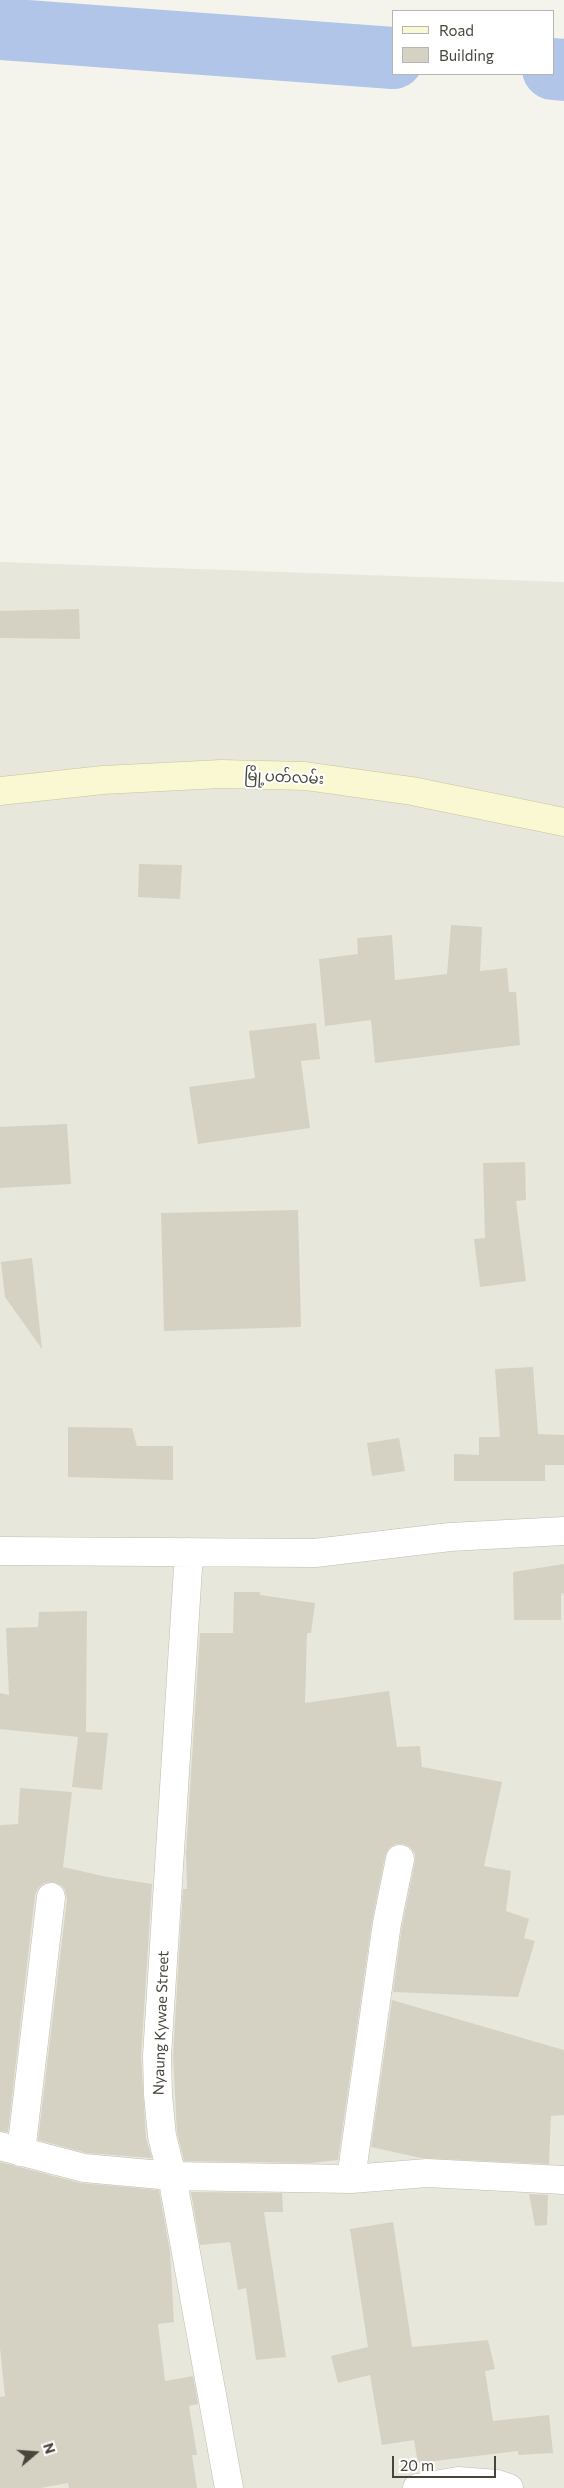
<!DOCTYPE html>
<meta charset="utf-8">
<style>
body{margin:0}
#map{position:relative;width:564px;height:2488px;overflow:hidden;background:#f4f4ed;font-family:Commissioner,sans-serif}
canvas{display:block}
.legend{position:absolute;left:392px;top:10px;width:162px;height:65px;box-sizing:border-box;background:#fff;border:1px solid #b6b5b1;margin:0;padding:6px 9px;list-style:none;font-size:15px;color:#48463b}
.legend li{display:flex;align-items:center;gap:10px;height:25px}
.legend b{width:25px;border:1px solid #b6b5b1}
.north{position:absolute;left:10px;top:2428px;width:50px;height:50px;-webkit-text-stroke:4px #fff;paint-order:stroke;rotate:72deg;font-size:14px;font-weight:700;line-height:20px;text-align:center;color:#48463b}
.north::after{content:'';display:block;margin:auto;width:18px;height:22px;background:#48463b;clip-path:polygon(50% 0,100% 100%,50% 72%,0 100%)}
.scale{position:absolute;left:392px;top:2456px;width:104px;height:22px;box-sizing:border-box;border:2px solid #48463b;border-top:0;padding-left:6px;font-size:15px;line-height:18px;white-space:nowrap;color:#48463b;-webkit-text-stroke:4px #fff;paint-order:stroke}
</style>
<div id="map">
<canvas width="564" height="2488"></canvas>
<ul class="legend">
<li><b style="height:6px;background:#f9f8d2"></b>Road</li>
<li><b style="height:14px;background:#d5d2c3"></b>Building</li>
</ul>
<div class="north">N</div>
<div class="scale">20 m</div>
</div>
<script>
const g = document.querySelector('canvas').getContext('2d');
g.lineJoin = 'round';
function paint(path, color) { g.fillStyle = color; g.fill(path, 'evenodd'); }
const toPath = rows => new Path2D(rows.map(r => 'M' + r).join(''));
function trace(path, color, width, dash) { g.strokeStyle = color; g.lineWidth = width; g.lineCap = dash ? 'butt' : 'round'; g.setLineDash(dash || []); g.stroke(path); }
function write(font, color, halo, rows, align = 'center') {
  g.font = font + ' Commissioner,"Noto Sans Myanmar",sans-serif'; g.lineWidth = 4; g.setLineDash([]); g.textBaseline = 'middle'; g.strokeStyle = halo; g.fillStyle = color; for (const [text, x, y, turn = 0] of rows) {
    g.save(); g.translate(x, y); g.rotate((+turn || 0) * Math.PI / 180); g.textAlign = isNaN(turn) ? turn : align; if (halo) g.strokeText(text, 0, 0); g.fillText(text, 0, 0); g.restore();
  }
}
const residential = toPath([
 [0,562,564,582,564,2488,0,2488]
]);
const river = toPath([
 [0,29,393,58],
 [553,69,564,70]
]);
const building = toPath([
 [79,609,80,639,0,638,0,611],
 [139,864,182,865,180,899,138,897],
 [451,925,482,927,480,971,507,968,509,992,516,992,520,1045,375,1063,371,1020,325,1026,319,959,358,954,357,938,392,935,395,980,447,974],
 [316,1023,320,1059,301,1061,310,1128,198,1144,189,1087,255,1078,249,1031],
 [67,1124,71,1184,0,1188,0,1127],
 [525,1162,526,1200,516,1201,526,1281,480,1287,474,1239,485,1238,483,1163],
 [298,1210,301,1327,164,1331,161,1213],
 [32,1258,42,1349,5,1297,1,1262],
 [533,1367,538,1434,564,1435,564,1465,545,1465,545,1481,454,1481,454,1454,479,1455,479,1437,500,1437,495,1369],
 [68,1427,132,1428,137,1446,173,1446,173,1480,68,1477],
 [399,1438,405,1471,372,1476,367,1443],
 [564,1564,564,1593,561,1594,561,1620,514,1620,513,1572],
 [234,1592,260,1592,260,1595,315,1603,311,1633,307,1633,305,1703,389,1691,397,1747,420,1746,422,1767,502,1782,484,1866,511,1871,506,1911,529,1919,524,1938,535,1941,518,1997,393,1992,402,1926,415,1862,415,1854,410,1847,403,1844,396,1844,389,1848,385,1856,372,1921,338,2160,310,2163,184,2161,177,2133,173,2056,183,1889,187,1889,186,1853,200,1633,233,1633],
 [87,1611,86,1732,108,1733,102,1790,72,1787,78,1737,0,1729,0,1693,9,1695,6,1628,38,1627,39,1612],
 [20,1788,72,1792,63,1867,107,1877,152,1884,141,2056,146,2138,152,2158,87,2153,38,2140,67,1899,65,1890,61,1885,53,1882,44,1883,38,1888,35,1895,8,2132,0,2131,0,1825,18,1824],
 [392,2000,564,2050,564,2115,551,2116,549,2164,421,2158,371,2147],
 [0,2162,80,2183,159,2190,170,2252,174,2322,158,2324,165,2381,193,2376,198,2404,189,2406,197,2455,192,2455,197,2488,69,2488,68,2483,41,2488,0,2488,0,2397,5,2396,0,2348],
 [191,2192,282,2193,283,2212,264,2212,286,2357,256,2360,246,2288,238,2290,230,2242,200,2245],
 [529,2194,548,2195,547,2225,535,2226],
 [393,2222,412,2347,488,2340,495,2369,485,2371,493,2421,549,2415,553,2453,518,2455,518,2451,418,2463,414,2440,382,2445,370,2375,338,2383,331,2356,368,2347,350,2229]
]);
const street = toPath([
 [0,1551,315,1553,450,1537,564,1531],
 [189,1552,157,2056,158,2095,162,2136,172,2176,229,2488],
 [0,2146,84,2168,172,2176,351,2179,427,2173,564,2180],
 [21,2152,51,1897],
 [351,2179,387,1923,400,1859],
 [417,2488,458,2481,497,2484,509,2488]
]);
const secondary = toPath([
 [0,791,103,780,221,774,305,776,412,791,564,822]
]);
const streetNames = [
 ["မြို့ပတ်လမ်း",284,777,3],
 ["Nyaung Kywae Street",161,2023,-88]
];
paint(residential, '#e8e7db');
trace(river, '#b1c5e9', 62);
paint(building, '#d5d2c3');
trace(street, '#bfbdb0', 29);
trace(secondary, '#c6c49b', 29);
trace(street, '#fff', 28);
trace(secondary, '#f9f8d2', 28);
write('15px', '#48463b', '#fff', streetNames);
</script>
